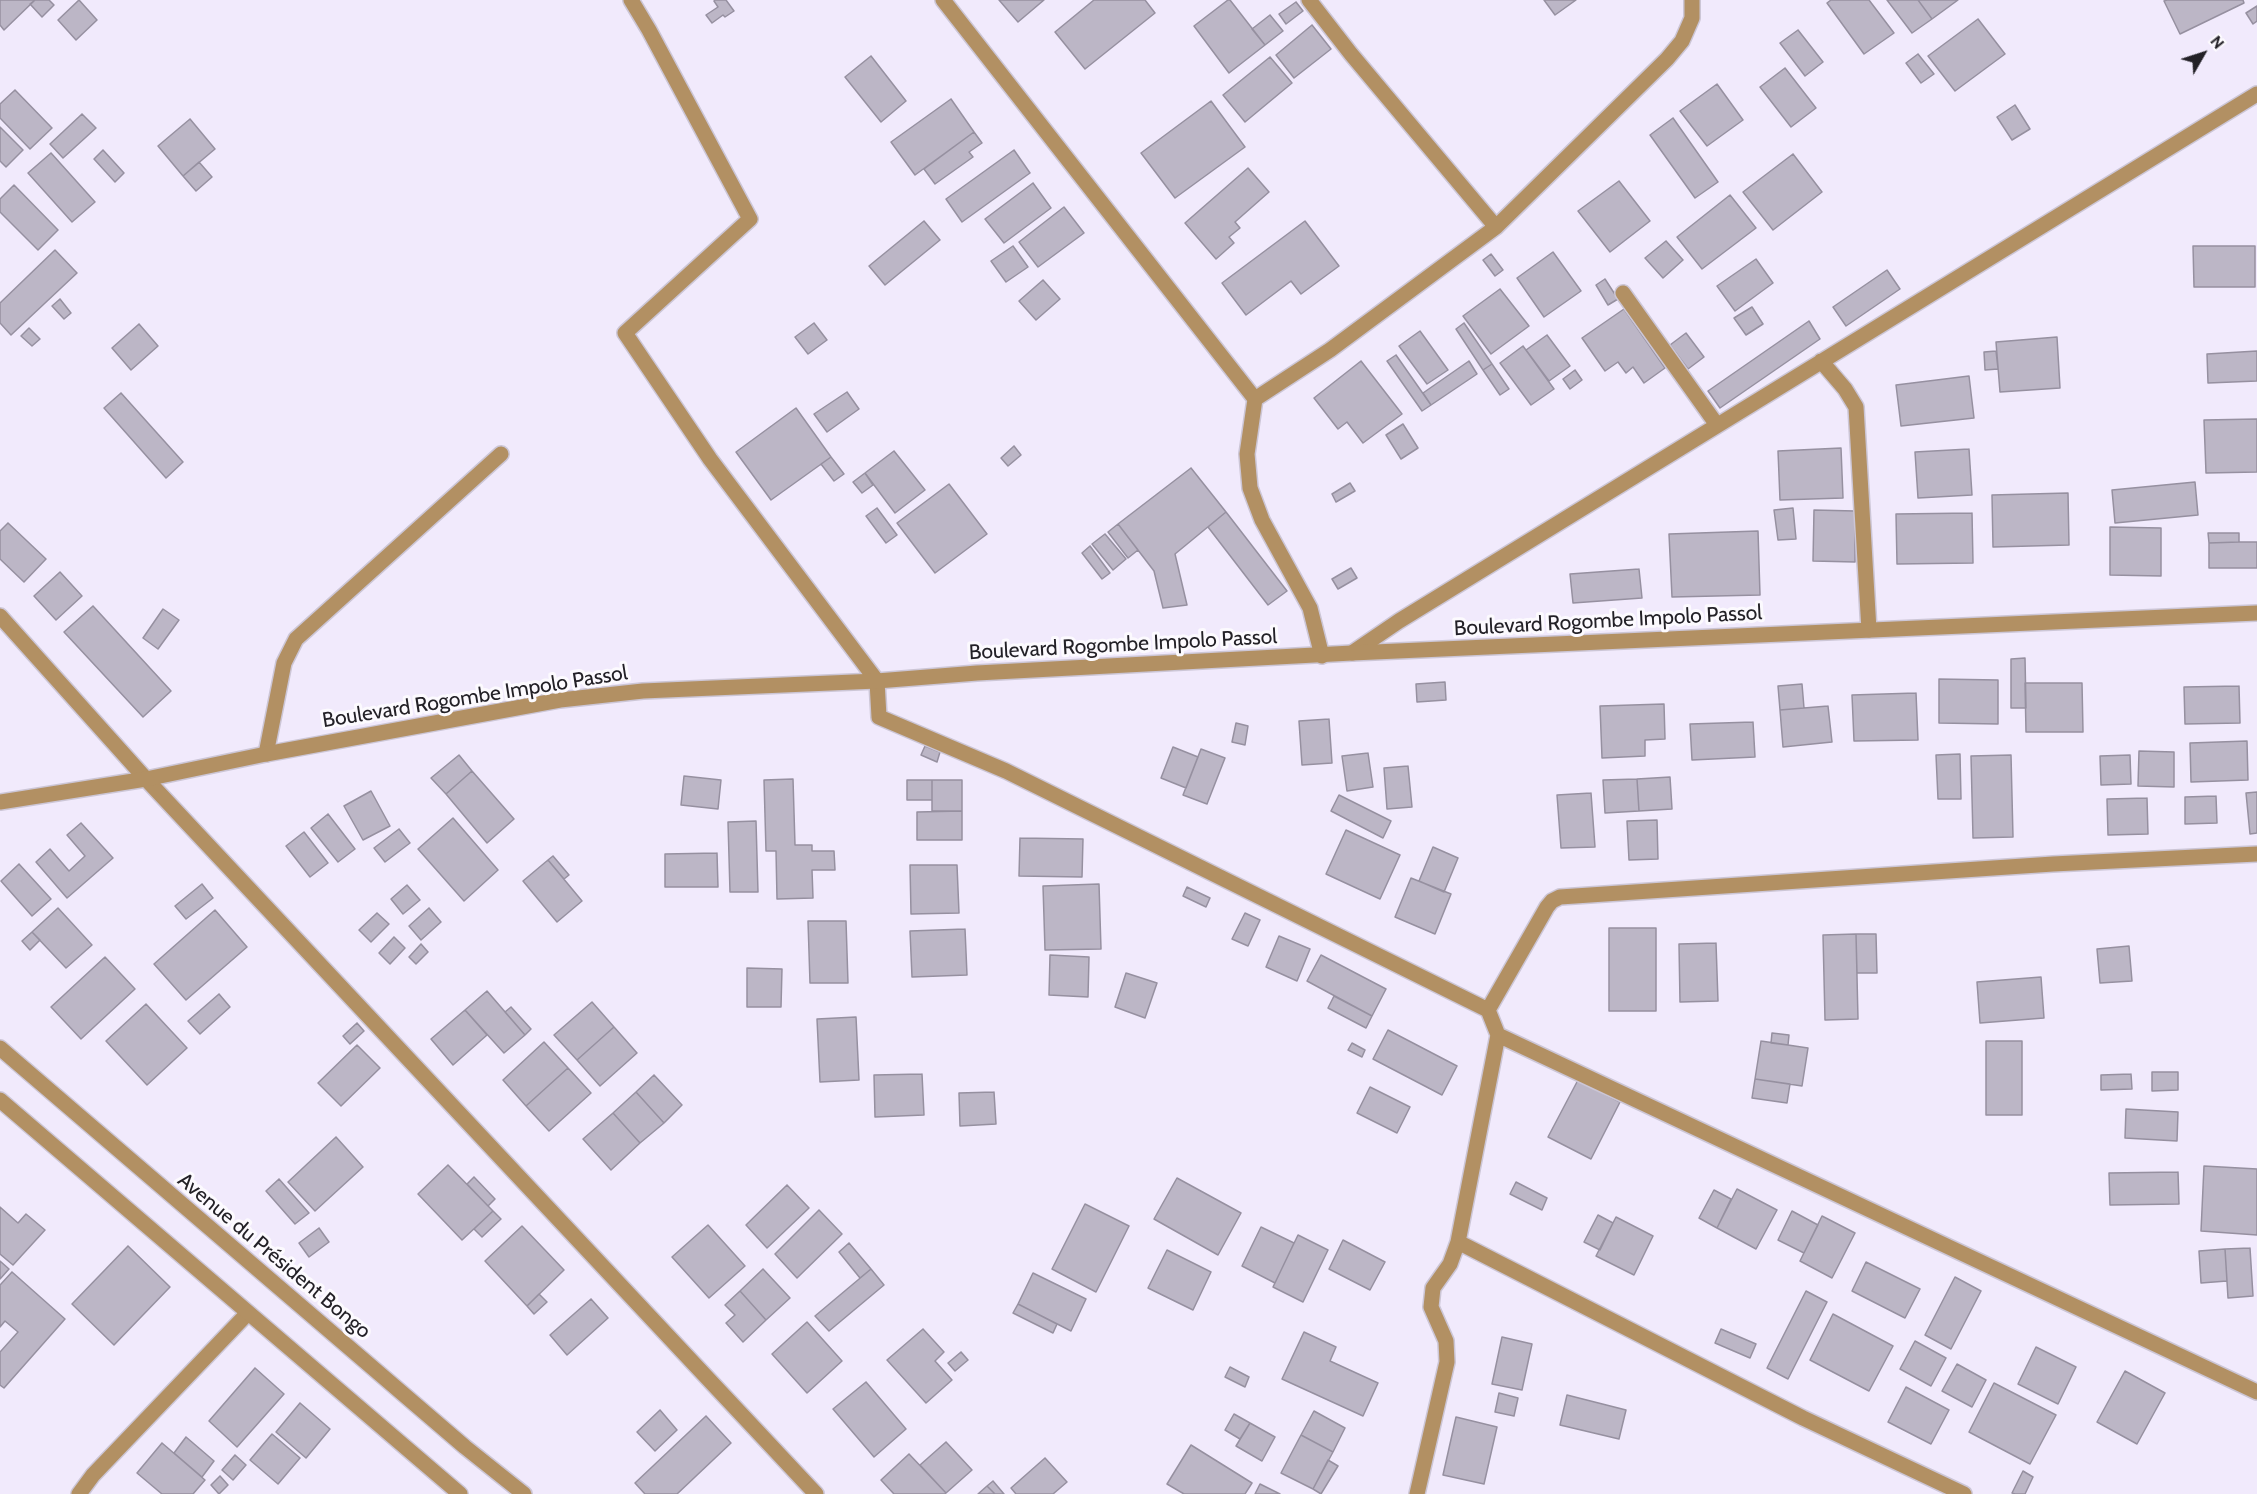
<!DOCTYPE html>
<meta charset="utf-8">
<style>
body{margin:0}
#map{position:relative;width:2257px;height:1494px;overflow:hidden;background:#f1eafc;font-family:Cabin,sans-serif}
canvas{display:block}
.north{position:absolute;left:2173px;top:24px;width:60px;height:60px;-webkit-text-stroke:4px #fcfafe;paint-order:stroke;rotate:51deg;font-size:16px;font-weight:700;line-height:24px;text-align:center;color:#232127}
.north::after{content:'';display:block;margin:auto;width:21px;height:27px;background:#232127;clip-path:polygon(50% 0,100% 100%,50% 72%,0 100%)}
</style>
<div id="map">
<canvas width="2257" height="1494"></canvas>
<div class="north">N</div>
</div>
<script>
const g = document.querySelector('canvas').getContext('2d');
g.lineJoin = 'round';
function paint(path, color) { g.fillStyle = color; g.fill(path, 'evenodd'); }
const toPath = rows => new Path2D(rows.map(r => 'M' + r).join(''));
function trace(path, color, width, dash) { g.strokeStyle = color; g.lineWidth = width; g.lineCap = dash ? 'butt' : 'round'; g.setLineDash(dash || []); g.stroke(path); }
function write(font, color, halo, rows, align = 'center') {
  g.font = font + ' Cabin,sans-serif'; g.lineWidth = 6; g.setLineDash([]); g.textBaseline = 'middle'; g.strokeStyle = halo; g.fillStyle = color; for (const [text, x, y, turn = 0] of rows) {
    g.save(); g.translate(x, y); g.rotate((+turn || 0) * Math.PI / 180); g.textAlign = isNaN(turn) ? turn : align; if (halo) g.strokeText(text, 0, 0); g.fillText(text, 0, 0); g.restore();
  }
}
const building = toPath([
 [0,0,35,0,4,30,0,25,0,0],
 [35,0,49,0,54,5,42,17,30,4,35,0],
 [79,0,97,20,76,40,58,20,79,0],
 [715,0,726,0,734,11,725,17,723,15,712,23,706,15,718,7,714,1,715,0],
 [999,0,1044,0,1018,22,999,0],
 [1094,0,1145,0,1155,13,1085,69,1055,32,1094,0],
 [1228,0,1230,0,1265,45,1229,73,1194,26,1228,0],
 [1544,0,1576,0,1555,15,1544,0],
 [1831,0,1869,0,1894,33,1864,54,1827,3,1831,0],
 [1887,0,1918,0,1932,19,1912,33,1887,0],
 [1918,0,1958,0,1932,19,1918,0],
 [2167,0,2243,0,2244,3,2180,34,2164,1,2167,0],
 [1296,2,1303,11,1286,24,1279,14,1296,2],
 [2257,6,2257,21,2253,24,2246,13,2257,6],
 [1270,15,1283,31,1265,45,1252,29,1270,15],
 [1978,19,2005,54,1955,91,1928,56,1978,19],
 [1312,25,1331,49,1294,78,1276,55,1312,25],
 [1798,30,1823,62,1805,76,1780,43,1798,30],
 [1918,54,1934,74,1921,83,1906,63,1918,54],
 [871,56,906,101,881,122,845,77,871,56],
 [1270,57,1292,83,1245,122,1223,95,1270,57],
 [1785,68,1816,108,1791,127,1760,87,1785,68],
 [1717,84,1743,120,1707,146,1680,111,1717,84],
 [15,90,52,128,30,149,0,118,0,104,15,90],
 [951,99,974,132,915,175,891,142,951,99],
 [1211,101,1245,147,1175,198,1141,153,1211,101],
 [2015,105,2030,129,2012,140,1997,117,2015,105],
 [82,114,96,128,63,158,50,144,82,114],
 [1673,118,1718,182,1695,198,1650,135,1673,118],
 [190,119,215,149,183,176,158,146,190,119],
 [0,127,23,150,6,167,0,161,0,127],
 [974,132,982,143,969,152,973,157,935,184,924,169,974,132],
 [103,150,124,173,115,182,94,159,103,150],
 [1014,150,1030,173,962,222,946,199,1014,150],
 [51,153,95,202,72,222,28,173,51,153],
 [1793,154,1822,192,1773,230,1743,192,1793,154],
 [199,162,212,177,196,191,183,176,199,162],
 [1248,168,1269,192,1235,222,1240,228,1229,237,1234,243,1216,259,1185,223,1248,168],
 [1619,181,1650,221,1610,252,1578,211,1619,181],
 [1033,183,1051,208,1004,243,985,219,1033,183],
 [14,185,58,230,38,250,0,212,0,199,14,185],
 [1730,195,1756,228,1702,269,1677,237,1730,195],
 [1064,207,1084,233,1038,267,1019,242,1064,207],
 [924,221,940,240,885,285,869,266,924,221],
 [1305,221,1339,266,1301,294,1291,281,1246,315,1222,283,1305,221],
 [1666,241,1683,260,1663,278,1645,258,1666,241],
 [1013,246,1028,267,1006,282,991,261,1013,246],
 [2193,246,2255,246,2255,287,2194,287,2193,246],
 [55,250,77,273,11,335,0,323,0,303,55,250],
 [1553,252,1581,291,1544,317,1517,278,1553,252],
 [1491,254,1503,270,1495,276,1483,260,1491,254],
 [1756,259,1773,283,1735,311,1717,286,1756,259],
 [1887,270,1900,289,1846,326,1833,307,1887,270],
 [1605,279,1618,299,1608,305,1596,285,1605,279],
 [1043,280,1060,299,1036,320,1019,301,1043,280],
 [1500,289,1529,326,1491,354,1463,316,1500,289],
 [60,299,71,313,64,319,52,306,60,299],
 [1752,307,1763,324,1746,335,1734,318,1752,307],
 [1624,309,1665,368,1644,383,1633,367,1626,373,1618,362,1605,371,1582,338,1624,309],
 [1809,321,1820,339,1720,408,1708,391,1809,321],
 [814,323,827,340,808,354,795,337,814,323],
 [1464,323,1492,364,1483,370,1456,329,1464,323],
 [139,324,158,346,131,370,112,348,139,324],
 [29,328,40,339,32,346,21,336,29,328],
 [1420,331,1448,370,1427,384,1399,346,1420,331],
 [1686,333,1704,357,1688,369,1670,345,1686,333],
 [1547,335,1570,366,1549,381,1526,350,1547,335],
 [2057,337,2060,388,2000,392,1996,342,2057,337],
 [1523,346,1554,389,1531,405,1500,363,1523,346],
 [1996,351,1998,369,1985,370,1984,352,1996,351],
 [2257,351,2257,381,2208,383,2207,354,2257,351],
 [1396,355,1431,405,1422,411,1387,361,1396,355],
 [1361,361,1402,414,1363,443,1347,422,1338,429,1314,398,1361,361],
 [1469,361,1477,374,1431,405,1423,393,1469,361],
 [1492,364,1509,389,1500,395,1483,370,1492,364],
 [1575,370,1582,380,1570,389,1563,379,1575,370],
 [1969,376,1974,418,1901,426,1896,385,1969,376],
 [847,392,859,409,827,432,814,414,847,392],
 [121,393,183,462,166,478,104,408,121,393],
 [796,408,831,457,771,500,736,452,796,408],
 [2257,419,2257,472,2206,473,2204,420,2257,419],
 [1403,424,1418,448,1401,459,1386,435,1403,424],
 [1014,446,1021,455,1008,466,1001,458,1014,446],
 [1841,448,1843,498,1780,500,1778,451,1841,448],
 [1969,449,1972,495,1918,498,1915,452,1969,449],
 [894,451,925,490,895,513,865,473,894,451],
 [831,457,844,474,834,481,821,464,831,457],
 [1191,468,1226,512,1175,554,1187,605,1163,608,1154,571,1118,524,1191,468],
 [865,473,873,485,862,493,853,482,865,473],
 [2195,482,2198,515,2115,523,2112,490,2195,482],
 [1350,483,1355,491,1336,502,1332,494,1350,483],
 [949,484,987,534,935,573,897,523,949,484],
 [2068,493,2069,545,1993,547,1992,495,2068,493],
 [877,508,897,535,886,543,866,516,877,508],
 [1793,508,1796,539,1778,540,1774,510,1793,508],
 [1814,510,1855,511,1855,562,1813,561,1814,510],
 [1226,512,1287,591,1268,605,1208,527,1226,512],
 [1972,513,1973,563,1897,564,1896,514,1972,513],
 [8,523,46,559,24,582,0,559,0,531,8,523],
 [1118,524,1138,550,1128,558,1108,532,1118,524],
 [2110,527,2161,528,2161,576,2110,575,2110,527],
 [1758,531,1760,595,1672,597,1669,534,1758,531],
 [2208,533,2239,533,2239,542,2209,543,2208,533],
 [1105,534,1126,559,1113,570,1092,544,1105,534],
 [2239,542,2257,542,2257,568,2209,568,2209,543,2239,542],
 [1090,546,1110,573,1102,579,1082,553,1090,546],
 [1351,568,1357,578,1338,589,1332,579,1351,568],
 [1639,569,1642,598,1573,603,1570,574,1639,569],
 [60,572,82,596,56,620,34,596,60,572],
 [93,606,171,691,143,717,64,632,93,606],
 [163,609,179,620,158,649,143,638,163,609],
 [2025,658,2026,708,2011,708,2011,659,2025,658],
 [1939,679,1998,680,1998,724,1939,723,1939,679],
 [1445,682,1446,700,1417,702,1416,684,1445,682],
 [2025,683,2082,683,2083,732,2026,732,2025,683],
 [1802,684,1804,708,1780,710,1778,686,1802,684],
 [2239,686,2240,723,2185,724,2184,687,2239,686],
 [1916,693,1918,740,1854,741,1852,695,1916,693],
 [1664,704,1665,739,1645,740,1645,756,1602,758,1600,706,1664,704],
 [1828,706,1832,742,1783,747,1780,710,1828,706],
 [1329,719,1332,763,1302,765,1299,721,1329,719],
 [1753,722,1755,757,1692,760,1690,724,1753,722],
 [1236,723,1248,726,1245,745,1232,742,1236,723],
 [2247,741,2248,780,2191,782,2190,743,2247,741],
 [925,746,940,752,937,762,921,755,925,746],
 [1173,747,1198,757,1186,788,1161,778,1173,747],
 [1201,749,1225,758,1207,804,1183,795,1201,749],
 [2139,751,2174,752,2174,787,2138,786,2139,751],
 [1368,753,1373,787,1347,791,1342,756,1368,753],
 [1960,754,1961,799,1938,799,1936,755,1960,754],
 [459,755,472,771,446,794,431,778,459,755],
 [2011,755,2013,837,1973,838,1971,756,2011,755],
 [2130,755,2131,784,2101,785,2100,756,2130,755],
 [1408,766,1412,807,1387,809,1384,768,1408,766],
 [472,771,514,819,487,843,446,794,472,771],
 [684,776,721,780,718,809,681,805,684,776],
 [1670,777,1672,809,1639,811,1637,779,1670,777],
 [793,779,795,845,812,845,812,851,834,851,835,870,812,870,813,898,777,899,776,851,766,851,764,780,793,779],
 [1637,779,1639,811,1605,813,1603,780,1637,779],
 [907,780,932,780,932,800,907,800,907,780],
 [932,780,962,780,962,811,932,811,932,780],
 [371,791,390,826,363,840,344,806,371,791],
 [2257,792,2257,833,2250,834,2246,793,2257,792],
 [1591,793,1595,847,1561,848,1557,795,1591,793],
 [1339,795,1391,821,1383,838,1331,811,1339,795],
 [2216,796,2217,823,2185,824,2185,797,2216,796],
 [2147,798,2148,834,2108,835,2107,799,2147,798],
 [962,811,962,840,917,840,917,812,962,811],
 [328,814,355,849,338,862,311,828,328,814],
 [453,818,498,870,464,901,418,849,453,818],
 [1657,820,1658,859,1629,860,1627,821,1657,820],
 [756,821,758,892,730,892,728,822,756,821],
 [81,823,113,858,67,898,36,862,50,849,69,871,85,856,67,835,81,823],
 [399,829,410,843,385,862,374,848,399,829],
 [1346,830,1400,855,1380,899,1326,874,1346,830],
 [304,832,328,863,310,877,286,846,304,832],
 [1020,838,1083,839,1082,877,1019,876,1020,838],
 [1433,847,1458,858,1444,892,1419,881,1433,847],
 [717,853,718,887,665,887,665,854,717,853],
 [553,856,569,875,564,879,548,860,553,856],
 [548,860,582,901,557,922,523,881,548,860],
 [19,864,51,899,32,916,1,881,19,864],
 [910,865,957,865,959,913,911,914,910,865],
 [1411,878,1451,894,1435,934,1395,917,1411,878],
 [202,884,213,898,186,919,175,906,202,884],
 [1099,884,1101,949,1045,950,1043,886,1099,884],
 [407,885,420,900,403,914,391,899,407,885],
 [1187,887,1210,898,1206,907,1183,896,1187,887],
 [58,908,92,945,66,968,32,932,58,908],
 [429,908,441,922,421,940,409,926,429,908],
 [215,910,247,947,186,1000,154,964,215,910],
 [377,913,389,924,371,942,359,930,377,913],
 [1245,913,1260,920,1248,946,1232,939,1245,913],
 [808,921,846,921,848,983,810,983,808,921],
 [1609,928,1656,928,1656,1011,1609,1011,1609,928],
 [965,929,967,975,912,977,910,931,965,929],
 [32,932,40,940,30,950,22,941,32,932],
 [1856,934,1876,934,1877,973,1857,973,1856,934],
 [1856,934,1858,1019,1825,1020,1823,935,1856,934],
 [1279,936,1310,949,1297,981,1266,967,1279,936],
 [394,937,405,948,390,964,379,953,394,937],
 [1716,943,1718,1001,1680,1002,1679,944,1716,943],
 [421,944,428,952,416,964,409,957,421,944],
 [2129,946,2132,981,2100,983,2097,949,2129,946],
 [1050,955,1089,957,1088,997,1049,995,1050,955],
 [1321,955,1386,989,1372,1016,1307,981,1321,955],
 [105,957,135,989,81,1039,51,1007,105,957],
 [747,968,782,969,781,1007,747,1007,747,968],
 [1126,973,1157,983,1145,1018,1115,1007,1126,973],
 [2041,977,2044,1018,1980,1023,1977,982,2041,977],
 [487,991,525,1035,504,1053,465,1010,487,991],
 [219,994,230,1007,200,1034,188,1021,219,994],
 [1334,996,1372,1016,1366,1028,1328,1008,1334,996],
 [592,1002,614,1027,577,1060,554,1035,592,1002],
 [146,1004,187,1048,147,1085,106,1041,146,1004],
 [511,1007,531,1029,525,1035,505,1012,511,1007],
 [465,1010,487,1035,453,1065,431,1039,465,1010],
 [856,1017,859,1080,820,1082,817,1019,856,1017],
 [357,1023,364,1031,350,1044,343,1036,357,1023],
 [614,1027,637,1053,600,1086,577,1060,614,1027],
 [1388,1030,1457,1066,1442,1095,1373,1059,1388,1030],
 [1772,1033,1789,1035,1788,1045,1771,1043,1772,1033],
 [1761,1041,1808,1048,1802,1086,1755,1079,1761,1041],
 [1986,1041,2022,1041,2022,1115,1986,1115,1986,1041],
 [544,1042,568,1068,526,1106,503,1080,544,1042],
 [1352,1043,1365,1050,1362,1057,1348,1050,1352,1043],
 [357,1045,380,1068,341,1106,318,1083,357,1045],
 [568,1068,591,1093,549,1131,526,1106,568,1068],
 [2152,1072,2178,1072,2178,1090,2152,1091,2152,1072],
 [922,1074,924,1115,875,1117,874,1075,922,1074],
 [2131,1074,2132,1089,2101,1090,2101,1075,2131,1074],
 [654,1075,682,1105,664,1123,636,1092,654,1075],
 [1755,1079,1790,1084,1787,1103,1752,1098,1755,1079],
 [1578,1080,1620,1102,1591,1159,1548,1137,1578,1080],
 [1370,1087,1410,1107,1397,1133,1357,1113,1370,1087],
 [636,1092,664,1123,640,1143,613,1113,636,1092],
 [994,1092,996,1124,960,1126,959,1093,994,1092],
 [2126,1109,2178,1112,2177,1141,2125,1138,2126,1109],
 [613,1113,640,1143,611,1170,583,1139,613,1113],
 [336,1137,363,1167,315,1211,288,1182,336,1137],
 [448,1165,493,1211,462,1240,418,1194,448,1165],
 [2204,1166,2257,1169,2257,1235,2201,1231,2204,1166],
 [2178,1172,2179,1204,2110,1205,2109,1173,2178,1172],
 [474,1177,495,1199,488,1206,467,1184,474,1177],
 [1177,1178,1241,1213,1218,1255,1154,1219,1177,1178],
 [279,1179,309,1213,295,1224,266,1191,279,1179],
 [1516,1182,1547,1198,1542,1210,1510,1194,1516,1182],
 [787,1185,809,1208,767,1248,746,1225,787,1185],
 [1737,1189,1777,1210,1756,1249,1717,1228,1737,1189],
 [1714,1190,1731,1199,1717,1228,1699,1218,1714,1190],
 [1085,1204,1129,1226,1096,1292,1052,1269,1085,1204],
 [0,1207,18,1223,26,1214,45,1230,13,1265,0,1254,0,1207],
 [819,1210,842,1234,797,1278,775,1254,819,1210],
 [493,1211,501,1219,482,1237,474,1229,493,1211],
 [1792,1211,1818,1225,1804,1253,1778,1240,1792,1211],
 [1598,1215,1613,1223,1600,1250,1584,1242,1598,1215],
 [1822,1216,1855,1233,1832,1278,1800,1261,1822,1216],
 [1616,1217,1653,1236,1634,1275,1596,1256,1616,1217],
 [708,1225,745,1266,709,1298,672,1257,708,1225],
 [522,1226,564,1270,527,1306,485,1261,522,1226],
 [1261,1227,1294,1243,1275,1283,1242,1266,1261,1227],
 [319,1228,329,1242,309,1257,299,1243,319,1228],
 [1298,1235,1328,1250,1303,1302,1273,1287,1298,1235],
 [1343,1240,1385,1262,1370,1290,1329,1269,1343,1240],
 [849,1243,871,1269,860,1278,839,1252,849,1243],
 [128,1246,170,1287,114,1345,72,1304,128,1246],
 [2250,1248,2253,1296,2228,1298,2225,1249,2250,1248],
 [2225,1249,2227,1281,2201,1283,2199,1251,2225,1249],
 [1167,1250,1211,1272,1193,1310,1148,1288,1167,1250],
 [0,1261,9,1269,0,1279,0,1261],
 [1866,1262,1920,1289,1905,1318,1852,1291,1866,1262],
 [763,1269,790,1298,766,1320,740,1291,763,1269],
 [871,1269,884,1285,829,1331,815,1316,871,1269],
 [12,1272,65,1319,4,1388,0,1385,0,1352,18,1332,5,1321,0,1327,0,1285,12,1272],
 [1033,1273,1086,1299,1071,1331,1018,1304,1033,1273],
 [1955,1277,1981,1291,1951,1349,1925,1335,1955,1277],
 [740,1291,766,1320,743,1342,726,1323,735,1315,725,1305,740,1291],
 [1806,1291,1827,1302,1788,1379,1767,1368,1806,1291],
 [539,1294,547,1302,534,1314,527,1306,539,1294],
 [591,1299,608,1318,567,1355,550,1335,591,1299],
 [1018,1304,1057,1324,1053,1333,1013,1313,1018,1304],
 [1833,1314,1893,1346,1869,1391,1810,1360,1833,1314],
 [807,1322,842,1361,807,1393,772,1354,807,1322],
 [923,1329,944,1352,935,1361,952,1380,926,1403,887,1360,923,1329],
 [1721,1329,1756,1344,1750,1358,1715,1343,1721,1329],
 [1304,1332,1336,1347,1330,1361,1378,1383,1363,1416,1282,1379,1304,1332],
 [1502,1337,1532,1344,1522,1390,1492,1384,1502,1337],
 [1915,1341,1946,1358,1931,1386,1900,1369,1915,1341],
 [2036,1347,2076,1367,2058,1404,2018,1384,2036,1347],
 [961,1352,968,1360,955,1371,948,1363,961,1352],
 [1957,1364,1986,1380,1972,1407,1942,1391,1957,1364],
 [1230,1367,1249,1377,1245,1387,1225,1377,1230,1367],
 [255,1368,284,1394,237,1447,209,1421,255,1368],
 [2125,1371,2165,1393,2137,1444,2097,1422,2125,1371],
 [866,1382,906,1429,874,1457,833,1409,866,1382],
 [1994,1383,2056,1415,2030,1464,1969,1432,1994,1383],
 [1906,1387,1949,1410,1931,1444,1888,1422,1906,1387],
 [1499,1393,1518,1398,1514,1416,1495,1412,1499,1393],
 [1567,1395,1626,1410,1619,1439,1560,1425,1567,1395],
 [300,1403,330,1429,306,1458,276,1432,300,1403],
 [660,1410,677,1430,655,1451,637,1432,660,1410],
 [1314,1411,1345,1428,1333,1452,1301,1435,1314,1411],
 [1234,1414,1250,1423,1240,1439,1225,1430,1234,1414],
 [706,1416,731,1443,677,1494,645,1494,635,1483,706,1416],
 [1456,1417,1497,1427,1484,1484,1443,1475,1456,1417],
 [1250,1423,1275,1437,1262,1461,1236,1446,1250,1423],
 [272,1434,300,1458,278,1484,250,1460,272,1434],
 [1301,1435,1333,1452,1313,1489,1281,1473,1301,1435],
 [186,1437,214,1461,202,1477,174,1453,186,1437],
 [946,1442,972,1470,946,1493,920,1465,946,1442],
 [162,1443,205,1480,193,1494,162,1494,137,1473,162,1443],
 [1191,1445,1252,1483,1245,1494,1184,1494,1167,1484,1191,1445],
 [909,1454,946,1493,945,1494,894,1494,881,1480,909,1454],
 [235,1455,246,1465,233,1480,222,1470,235,1455],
 [1045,1458,1067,1482,1053,1494,1016,1494,1011,1488,1045,1458],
 [1328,1460,1338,1466,1321,1494,1313,1489,1328,1460],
 [2023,1471,2033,1477,2025,1494,2015,1494,2012,1493,2023,1471],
 [220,1476,228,1485,219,1494,211,1485,220,1476],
 [993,1481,1004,1494,995,1494,987,1486,993,1481],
 [1260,1484,1280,1494,1255,1494,1260,1484],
 [987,1486,995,1494,978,1494,987,1486]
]);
const minor = toPath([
 [631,0,649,30,750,219,625,333,710,459,877,681,879,717,1006,771,1488,1010,1498,1035,1458,1242,1450,1264,1433,1288,1431,1307,1446,1341,1447,1362,1417,1494],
 [943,0,1255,399,1247,454,1250,488,1262,520,1310,608,1322,656],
 [1309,0,1351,54,1496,227],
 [1623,293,1717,425],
 [1821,361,1845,389,1856,407,1869,630],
 [1255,399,1330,350,1496,227,1667,59,1682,41,1692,18,1692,0],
 [0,616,146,779,816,1494],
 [1352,653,1399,621,2257,94],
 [266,754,284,663,296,639,501,454],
 [1488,1010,1547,907,1552,901,1560,897,2053,864,2257,854],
 [1498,1035,2257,1392],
 [1458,1242,1803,1418,1964,1494],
 [79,1494,93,1475,247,1314]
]);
const tertiary = toPath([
 [0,802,146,779,266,754,560,700,643,691,877,681,977,673,1352,653,2257,613],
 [0,1048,465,1447,524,1494],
 [0,1100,460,1494]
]);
const streetNames = [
 ["Boulevard Rogombe Impolo Passol",1608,621,-3],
 ["Boulevard Rogombe Impolo Passol",1123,645,-3],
 ["Boulevard Rogombe Impolo Passol",475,697,-9],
 ["Avenue du Président Bongo",274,1256,40]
];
paint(building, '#bcb6c6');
trace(building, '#9690a0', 1.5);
trace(minor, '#ccc6d6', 18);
trace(tertiary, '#ccc6d6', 18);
trace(minor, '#b29063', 15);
trace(tertiary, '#b29063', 15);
write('21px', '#232127', '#fcfafe', streetNames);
</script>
